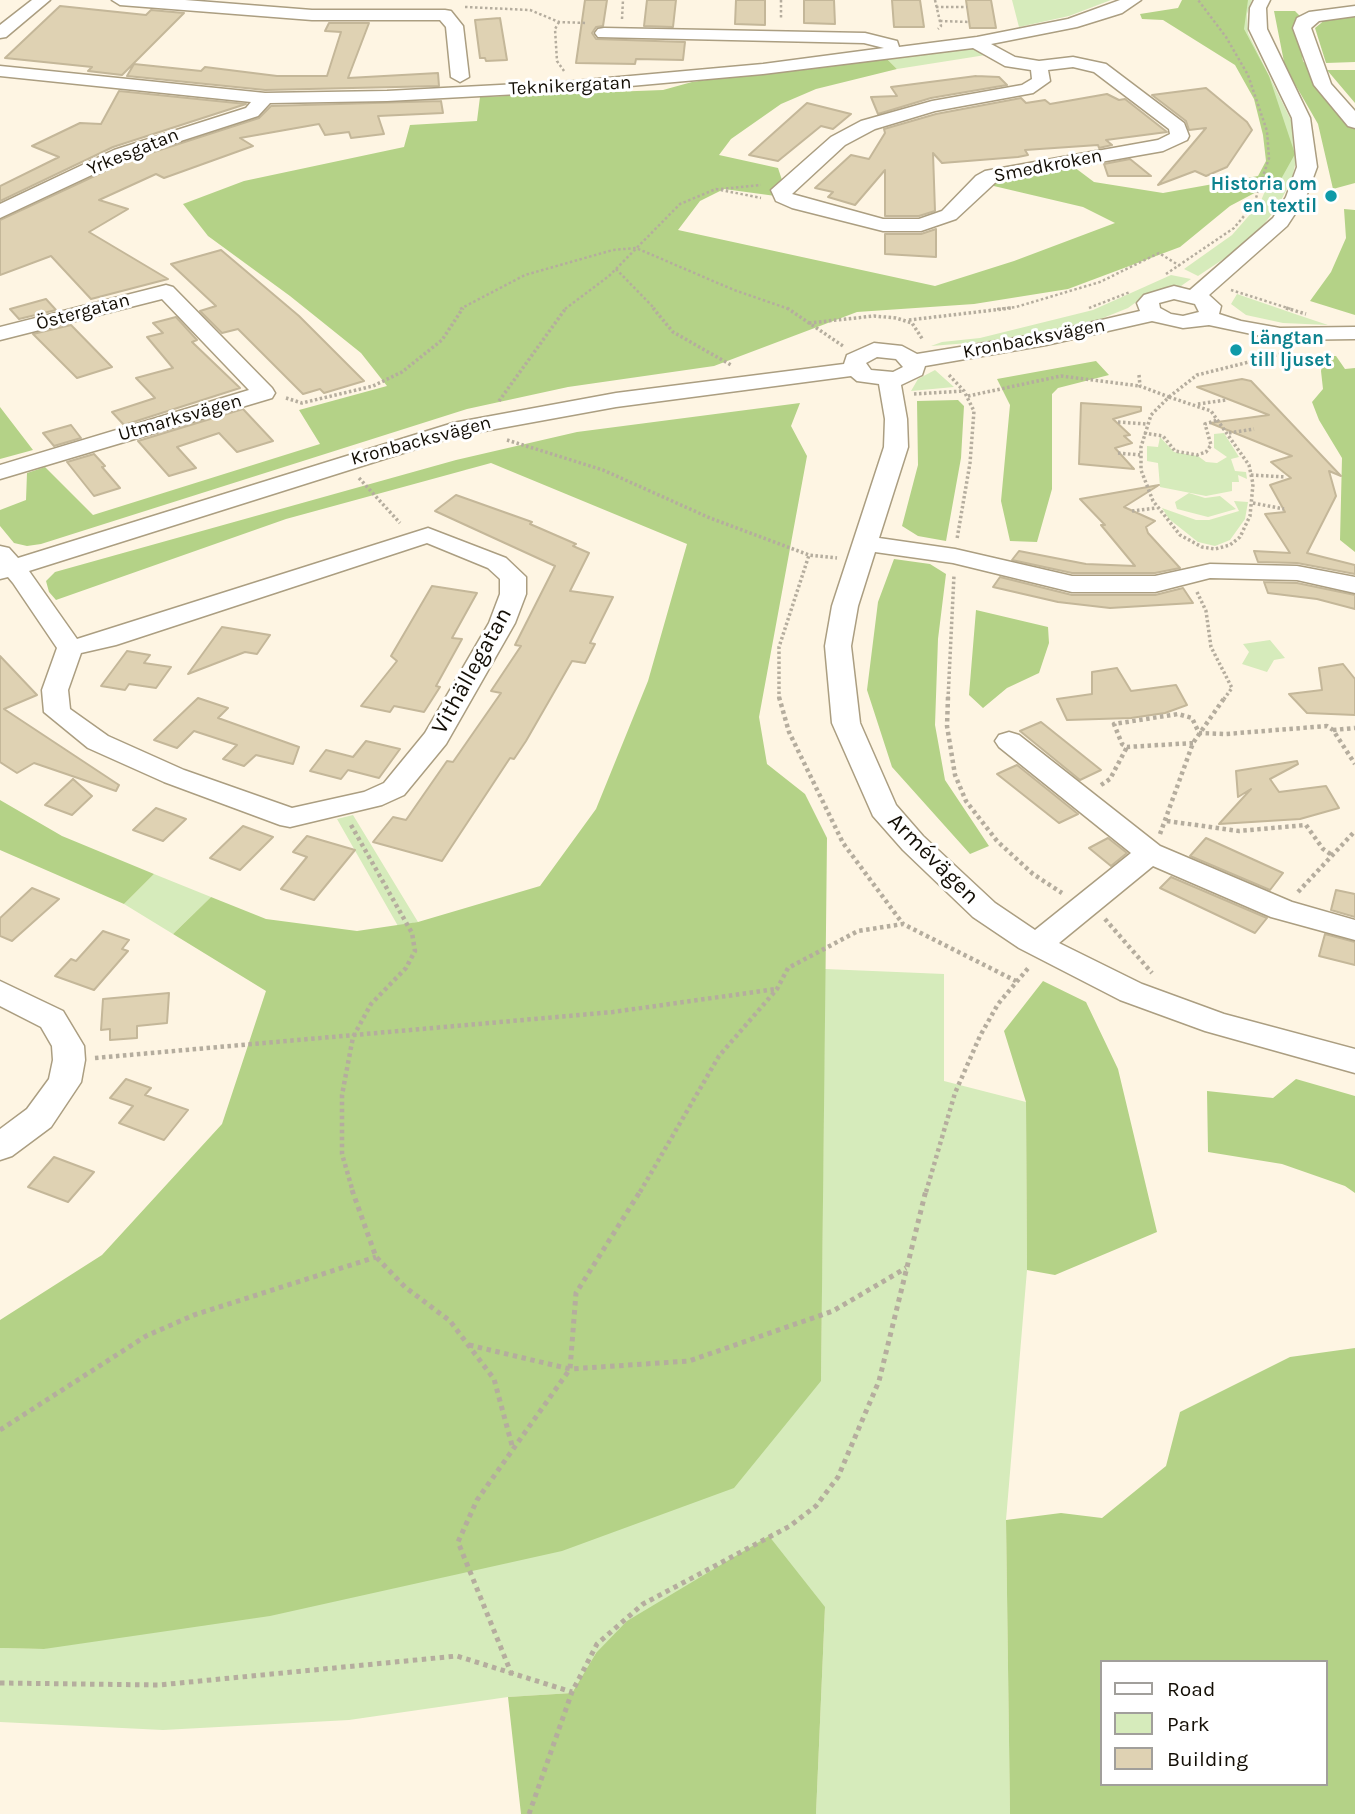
<!DOCTYPE html>
<meta charset="utf-8">
<style>
body{margin:0}
#map{position:relative;width:1355px;height:1814px;overflow:hidden;background:#fef5e3;font-family:Karla,sans-serif}
canvas{display:block}
.legend{position:absolute;left:1100px;top:1660px;width:228px;height:126px;box-sizing:border-box;background:#fff;border:2px solid #a19f9b;margin:0;padding:9px 12px;list-style:none;font-size:21px;color:#130e05}
.legend li{display:flex;align-items:center;gap:14px;height:35px}
.legend b{width:35px;border:2px solid #a19f9b}
</style>
<div id="map">
<canvas width="1355" height="1814"></canvas>
<ul class="legend">
<li><b style="height:9px;background:#fff"></b>Road</li>
<li><b style="height:19px;background:#d6ebbb"></b>Park</li>
<li><b style="height:19px;background:#dfd2b3"></b>Building</li>
</ul>
</div>
<script>
const g = document.querySelector('canvas').getContext('2d');
g.lineJoin = 'round';
function paint(path, color) { g.fillStyle = color; g.fill(path, 'evenodd'); }
const toPath = rows => new Path2D(rows.map(r => 'M' + r).join(''));
function trace(path, color, width, dash) { g.strokeStyle = color; g.lineWidth = width; g.lineCap = dash ? 'butt' : 'round'; g.setLineDash(dash || []); g.stroke(path); }
function write(font, color, halo, rows, align = 'center') {
  g.font = font + ' Karla,sans-serif'; g.lineWidth = 6; g.setLineDash([]); g.textBaseline = 'middle'; g.strokeStyle = halo; g.fillStyle = color; for (const [text, x, y, turn = 0] of rows) {
    g.save(); g.translate(x, y); g.rotate((+turn || 0) * Math.PI / 180); g.textAlign = isNaN(turn) ? turn : align; if (halo) g.strokeText(text, 0, 0); g.fillText(text, 0, 0); g.restore();
  }
}
const green = toPath([
 [1012,0,1111,0,1069,16,1019,27],
 [1204,0,1252,0,1247,14,1248,33,1292,122,1297,156,1292,179,1278,206,1261,228,1234,252,1198,276,1184,269,1232,235,1260,203,1271,177,1276,141],
 [977,42,992,54,897,69,883,55],
 [1171,275,1191,279,1181,286,1150,292,1128,308,1093,322,1006,340,931,346,942,342,980,338,1093,310],
 [1237,294,1298,315,1328,325,1283,323,1246,315,1231,304],
 [935,370,954,387,911,391,918,379],
 [1224,433,1239,457,1231,459,1235,471,1246,472,1247,479,1238,475,1239,482,1232,482,1232,491,1206,496,1160,487,1158,463,1147,461,1147,446,1158,447,1160,437,1174,452,1198,456,1206,462,1217,463,1227,457,1214,448,1214,434],
 [1189,493,1205,498,1220,496,1236,509,1208,517,1177,509,1175,502],
 [1234,501,1248,502,1245,519,1230,540,1215,546,1198,542,1169,519,1162,508,1196,520,1209,520,1239,511],
 [1270,640,1285,658,1274,660,1267,672,1242,664,1249,652,1243,644],
 [353,815,418,922,398,926,337,819],
 [154,874,211,897,173,934,124,904],
 [825,969,944,974,944,1081,1026,1102,1027,1270,1006,1520,1010,1814,816,1814,825,1607,596,1653,572,1693,508,1697,349,1720,163,1730,0,1722,0,1648,44,1649,821,1381]
]);
const forest = toPath([
 [1182,0,1248,0,1244,29,1269,76,1295,154,1281,179,1230,206,1180,247,1068,289,974,304,857,312,714,366,568,387,467,409,41,544,27,546,14,543,0,526,0,510,26,500,27,473,45,467,93,515,320,444,299,410,387,386,361,353,290,296,208,236,183,204,244,181,404,147,410,125,477,121,480,97,663,90,692,82,883,55,897,69,816,89,781,104,731,139,719,155,778,168,784,186,783,197,724,189,700,201,678,230,935,286,1014,261,1115,223,1083,207,981,183,1066,161,1094,182,1163,193,1258,176,1266,161,1263,135,1254,99,1235,65,1163,20,1142,19,1140,14,1178,8],
 [1274,11,1295,11,1300,16,1296,23,1303,61,1355,129,1355,183,1333,189,1318,124,1285,67],
 [1355,15,1355,62,1326,63,1315,28,1326,19],
 [1327,70,1355,70,1355,103],
 [1344,209,1355,210,1355,315,1310,301,1331,272,1346,238],
 [1324,356,1336,356,1345,369,1355,368,1355,552,1340,540,1342,458,1319,420,1312,402,1323,389,1321,371],
 [1096,361,1109,375,1058,388,1052,394,1052,489,1037,542,1010,541,1001,501,1010,405,997,379],
 [958,400,964,406,961,458,946,541,918,536,902,526,918,465,917,401],
 [800,403,791,426,807,456,759,717,767,764,805,794,827,838,821,1381,734,1488,562,1551,270,1616,44,1649,0,1648,0,1320,102,1255,222,1124,266,991,173,934,211,897,266,919,357,931,418,922,540,886,596,809,648,681,687,544,491,463,286,519,56,600,49,592,46,581,55,572,456,460,577,432],
 [0,407,33,450,0,459],
 [894,559,930,564,946,574,938,639,935,725,945,780,989,846,970,854,892,767,867,690,878,602],
 [976,610,1048,627,1049,643,1039,673,1007,688,983,708,969,695],
 [0,800,62,836,154,874,124,904,0,850],
 [1043,981,1086,1002,1118,1069,1157,1232,1055,1275,1027,1270,1026,1102,1004,1031],
 [1296,1079,1355,1096,1355,1193,1345,1186,1282,1164,1208,1152,1207,1091,1273,1098],
 [1355,1348,1355,1814,1010,1814,1006,1520,1061,1513,1102,1518,1166,1466,1180,1412,1290,1357],
 [1101,1662,1325,1662,1325,1784,1101,1784],
 [769,1536,825,1607,816,1814,521,1814,508,1697,572,1693,596,1653,627,1621]
]);
const building = toPath([
 [585,0,607,0,603,26,596,27,592,33,596,39,685,42,683,60,636,59,635,64,576,63,585,0],
 [647,0,676,0,673,27,644,26,647,0],
 [736,0,765,0,765,25,735,24,736,0],
 [804,0,834,0,835,24,804,23,804,0],
 [892,0,920,0,924,27,894,27,892,0],
 [966,0,991,0,996,28,970,28,966,0],
 [60,6,146,15,151,10,184,13,122,75,88,71,92,67,5,58,60,6],
 [500,18,507,60,486,61,485,58,480,58,475,20,500,18],
 [329,23,369,23,348,78,438,73,439,86,265,90,127,76,134,64,201,71,205,67,277,76,327,76,341,32,325,31,329,23],
 [976,76,999,77,1007,85,931,98,878,114,871,97,897,96,891,87,976,76],
 [1206,88,1247,122,1252,130,1227,167,1206,176,1195,171,1158,185,1206,128,1189,130,1186,121,1152,95,1206,88],
 [119,91,246,104,113,147,0,201,0,186,59,157,32,146,80,123,101,124,119,91],
 [1107,94,1119,100,1125,99,1167,132,1106,140,1112,145,1099,148,1098,145,1025,150,1028,155,1018,157,942,163,933,153,935,211,919,216,885,216,885,170,855,205,828,197,833,192,815,188,851,155,869,159,885,133,884,129,936,114,1021,98,1026,103,1045,100,1050,104,1107,94],
 [441,101,443,113,378,116,384,134,351,138,349,132,325,135,319,124,240,138,253,146,164,178,156,174,99,200,128,209,89,232,168,279,91,299,51,256,0,275,0,220,129,160,259,118,271,106,441,101],
 [807,103,851,114,833,129,821,126,778,161,749,155,807,103],
 [1130,159,1151,176,1108,176,1104,164,1130,159],
 [936,229,936,257,885,254,885,234,921,234,936,229],
 [221,250,299,316,364,381,324,393,320,389,303,394,238,329,222,333,200,311,216,306,171,264,221,250],
 [46,299,56,310,19,319,10,309,46,299],
 [176,317,197,340,192,342,240,388,124,425,112,412,155,398,136,378,173,368,147,337,163,333,153,323,176,317],
 [71,325,112,367,77,378,33,334,71,325],
 [1242,379,1251,381,1341,476,1329,471,1336,496,1307,553,1355,565,1355,574,1297,563,1258,562,1254,551,1290,553,1265,514,1285,512,1270,485,1291,478,1271,462,1292,456,1210,423,1269,415,1197,387,1242,379],
 [1081,403,1141,407,1141,411,1113,419,1130,435,1124,436,1132,443,1115,448,1134,469,1079,464,1081,403],
 [243,409,273,441,237,452,219,433,177,447,196,468,169,476,138,441,243,409],
 [71,425,81,438,54,446,43,433,71,425],
 [94,454,105,466,102,467,120,488,94,496,67,462,94,454],
 [1159,485,1124,507,1155,521,1146,527,1148,533,1180,568,1155,573,1072,573,1012,560,1019,551,1086,564,1135,566,1101,525,1105,525,1080,499,1159,485],
 [456,495,532,522,530,524,576,544,573,546,589,553,570,591,613,597,590,643,595,644,585,663,572,661,526,741,514,759,510,758,442,861,373,842,393,817,406,820,447,761,453,762,501,693,491,691,521,646,515,645,555,566,435,511,456,495],
 [1000,577,1072,595,1155,595,1183,588,1193,603,1110,608,1058,602,993,587,1000,577],
 [1264,582,1297,583,1355,595,1355,609,1317,599,1268,593,1264,582],
 [432,586,477,593,452,638,462,639,436,686,440,687,424,712,394,706,390,712,361,706,397,661,391,656,432,586],
 [222,627,270,635,257,654,245,652,188,674,222,627],
 [127,651,150,655,144,663,171,667,156,688,129,684,125,690,101,686,127,651],
 [0,656,37,695,4,709,119,785,116,791,34,763,17,773,0,762,0,656],
 [1343,664,1355,679,1355,715,1307,713,1289,694,1322,690,1319,668,1343,664],
 [1117,668,1131,691,1176,685,1187,705,1165,713,1131,718,1067,720,1057,699,1092,694,1092,672,1117,668],
 [198,698,228,708,218,718,299,747,293,764,256,755,244,766,223,759,237,745,194,731,177,748,154,740,198,698],
 [1041,722,1101,770,1080,780,1020,731,1041,722],
 [366,741,400,749,379,778,348,770,341,779,310,771,326,750,353,757,366,741],
 [1297,761,1298,764,1270,779,1279,792,1326,786,1339,808,1300,819,1219,824,1251,789,1238,797,1236,771,1297,761],
 [1017,765,1078,814,1059,823,997,774,1017,765],
 [73,779,92,796,72,815,45,805,73,779],
 [156,808,186,819,163,841,133,830,156,808],
 [243,826,273,837,240,870,210,858,243,826],
 [307,836,355,850,314,900,281,889,307,857,293,852,307,836],
 [1108,838,1127,853,1111,866,1089,848,1108,838],
 [1206,838,1283,873,1270,890,1190,856,1206,838],
 [1171,877,1267,918,1255,933,1160,888,1171,877],
 [32,888,59,899,12,941,0,936,0,918,32,888],
 [1336,890,1355,894,1355,917,1331,910,1336,890],
 [103,931,129,940,122,949,128,951,94,990,55,976,71,959,76,961,103,931],
 [1325,934,1355,942,1355,965,1319,956,1325,934],
 [169,993,167,1023,137,1026,137,1038,110,1040,110,1029,101,1030,103,999,169,993],
 [126,1079,151,1088,145,1095,188,1110,164,1140,119,1123,133,1106,110,1098,126,1079],
 [54,1157,94,1172,68,1202,28,1187,54,1157]
]);
const pathFar3 = toPath([
 [781,0,781,20],
 [935,0,941,26,938,29],
 [465,7,530,10,559,22,586,23],
 [936,7,967,7],
 [622,19,623,0],
 [940,21,969,22],
 [559,22,555,29,557,61,564,71],
 [721,189,761,185],
 [616,269,655,309],
 [1166,274,1234,228,1254,204,1269,158,1267,131,1248,75,1226,37,1198,0],
 [1231,290,1291,309],
 [1089,308,1130,292],
 [460,309,525,275,613,250,636,248,734,290,789,309],
 [565,309,609,276,680,204,716,189,761,198],
 [997,309,1016,307,1100,282,1159,253,1180,266]
]);
const pathFar2 = toPath([
 [653,308,673,332,731,365],
 [787,308,843,346],
 [1286,308,1306,314],
 [909,320,1011,308],
 [809,323,874,316,896,318,912,323,923,340],
 [949,375,964,391,974,411,970,463,957,539],
 [1139,375,1140,386,1169,397],
 [914,394,964,391],
 [968,396,1061,376,1140,386],
 [1169,397,1211,411,1249,465,1253,484,1250,516,1240,537,1230,545,1215,549,1202,547,1180,535,1153,501,1141,470,1141,447,1151,415,1169,397],
 [1169,397,1197,375,1281,354],
 [286,398,302,403,373,386,402,372,442,340,463,308],
 [499,401,566,308],
 [1198,404,1226,400],
 [1118,422,1146,424],
 [1144,433,1163,436,1175,451,1197,455,1206,452,1211,445,1205,424,1218,420],
 [1229,433,1254,429],
 [507,440,603,470,710,518,809,555,837,558],
 [1118,453,1140,455],
 [1251,475,1286,477],
 [359,478,400,523],
 [1253,503,1284,509],
 [1132,511,1156,508],
 [1197,592,1206,611,1211,647,1232,688,1224,699],
 [779,699,779,647,809,555],
 [948,699,954,575]
]);
const pathFar1 = toPath([
 [779,697,789,732,843,843,903,924],
 [948,697,947,726,955,775,966,801,997,841,1033,874,1062,893],
 [1333,730,1355,728],
 [1193,743,1127,747,1122,744,1114,724,1178,714,1192,718,1199,733,1226,734,1327,726,1333,730,1355,764],
 [1101,785,1110,779,1127,747],
 [1167,821,1239,831,1306,825,1323,849,1332,855],
 [351,825,412,933,415,951,406,968,371,1004,353,1037,342,1095,342,1154,353,1192],
 [1160,834,1193,743,1225,697],
 [1298,892,1355,831],
 [1105,919,1152,973],
 [95,1058,613,1012,776,989],
 [640,1192,719,1056,777,989,788,968,858,931,903,924,1016,981],
 [926,1192,955,1093,980,1036,998,1004,1030,966]
]);
const path = toPath([
 [352,1190,376,1257,405,1287,450,1321,494,1379,513,1449],
 [469,1345,570,1369,689,1361,833,1311,906,1268],
 [0,1430,146,1336,194,1315,376,1257],
 [512,1675,458,1542,477,1500,570,1369,576,1293,641,1190],
 [0,1683,159,1685,457,1656,572,1692],
 [529,1814,572,1692,597,1644,643,1604,790,1526,816,1506,838,1477,879,1381,926,1190]
]);
const minor = toPath([
 [32,0,50,0,6,37,0,38,0,25,32,0],
 [112,0,185,0,312,10,445,10,451,11,463,26,469,77,460,82,451,77,446,27,440,20,312,20,120,5,112,0],
 [1120,0,1141,0,1122,13,1077,27,991,44,1015,57,1039,61,1073,57,1106,64,1184,123,1189,136,1187,140,1163,151,998,180,956,219,921,231,883,231,792,208,776,201,771,190,831,137,861,121,932,101,1022,85,1032,79,1031,70,1005,66,973,48,763,74,575,91,387,101,270,103,258,116,128,158,0,218,0,204,114,150,246,108,251,102,0,76,0,66,265,93,387,91,575,81,763,64,884,48,864,43,598,37,595,33,598,29,604,28,865,33,897,41,899,47,977,37,1068,19,1120,0],
 [1073,67,1094,72,1169,129,1170,134,1158,140,985,171,976,176,942,211,919,219,883,219,792,194,845,145,875,129,935,111,1033,93,1050,81,1048,70,1073,67],
 [1254,0,1270,0,1266,8,1267,29,1310,118,1317,167,1306,197,1287,226,1209,295,1221,306,1219,314,1241,321,1280,328,1355,327,1355,339,1280,340,1209,325,1183,328,1152,321,1046,345,925,366,922,375,901,385,907,419,908,447,879,538,955,549,1072,576,1155,576,1210,564,1297,566,1355,577,1355,593,1297,580,1210,578,1155,592,1072,592,953,563,875,552,858,606,851,646,860,723,896,805,923,836,995,903,1035,930,1131,853,999,747,995,741,999,735,1009,732,1019,735,1160,846,1292,902,1355,920,1355,940,1271,917,1153,866,1059,943,1142,984,1224,1014,1355,1049,1355,1073,1205,1031,1120,1000,1019,948,973,917,903,850,873,816,832,723,825,646,832,606,884,447,885,419,879,384,857,381,851,376,616,407,457,436,29,571,77,639,428,528,506,558,526,577,526,594,515,623,446,744,404,795,382,805,290,827,280,825,164,782,88,748,44,712,42,690,57,648,13,583,8,577,0,579,0,546,9,548,18,558,453,423,616,393,844,364,847,355,874,343,902,346,917,354,1046,333,1140,311,1137,303,1144,295,1167,288,1174,286,1190,290,1273,218,1286,197,1297,167,1292,118,1249,29,1250,8,1254,0],
 [1174,299,1195,304,1199,312,1183,316,1171,314,1160,308,1159,303,1174,299],
 [877,357,896,359,903,367,893,372,871,370,866,363,877,357],
 [427,543,488,568,500,579,500,594,489,623,425,733,384,783,364,792,292,808,184,770,108,736,70,709,68,690,81,653,116,645,427,543],
 [1355,6,1355,16,1319,21,1311,28,1331,84,1355,111,1355,128,1348,126,1314,85,1293,28,1297,18,1309,12,1355,6],
 [166,285,173,287,272,388,275,393,272,398,0,479,0,465,249,390,162,299,0,340,0,327,166,285],
 [0,981,63,1011,84,1046,85,1060,81,1082,51,1127,12,1156,0,1160,0,1129,27,1109,49,1079,53,1060,52,1046,41,1027,0,1006,0,981]
]);
const markers = [
 [1331,196,7,"#0f9aa8"],
 [1236,350,7,"#0f9aa8"]
];
const farStreetnames = [
 ["Teknikergatan",570,86,-3],
 ["Yrkesgatan",133,152,-22],
 ["Smedkroken",1048,166,-11],
 ["Östergatan",83,312,-15],
 ["Kronbacksvägen",1034,339,-11],
 ["Utmarksvägen",180,418,-16],
 ["Kronbacksvägen",421,441,-15]
];
const farCulturenames = [
 ["Historia om",1317,185],
 ["en textil",1317,207],
 ["Längtan",1250,339,"left"],
 ["till ljuset",1250,361,"left"]
];
const streetNames = [
 ["Vithällegatan",472,671,-61],
 ["Armévägen",933,859,45]
];
paint(green, '#d6ebbb');
paint(forest, '#b4d287');
paint(building, '#dfd2b3');
trace(building, '#c4b799', 2);
trace(minor, '#ab9e81', 3);
trace(pathFar3, '#b5ad9e', 2.5, [2.5, 2.5]);
trace(pathFar2, '#b5ad9e', 3.5, [2.5, 2.5]);
trace(pathFar1, '#b5ad9e', 4.5, [3.5, 3.5]);
trace(path, '#b5ad9e', 5, [4.5, 4.5]);
paint(minor, '#fff');
for (const [x, y, r, color] of markers) { const dot = new Path2D(); dot.arc(x, y, r, 0, 2 * Math.PI); g.fillStyle = color; g.fill(dot); trace(dot, '#fff', 2.5); }
write('19px', '#130e05', '#fff', farStreetnames);
write('bold 19px', '#0d838f', '#fff', farCulturenames, 'right');
write('23px', '#130e05', '#fff', streetNames);
</script>
